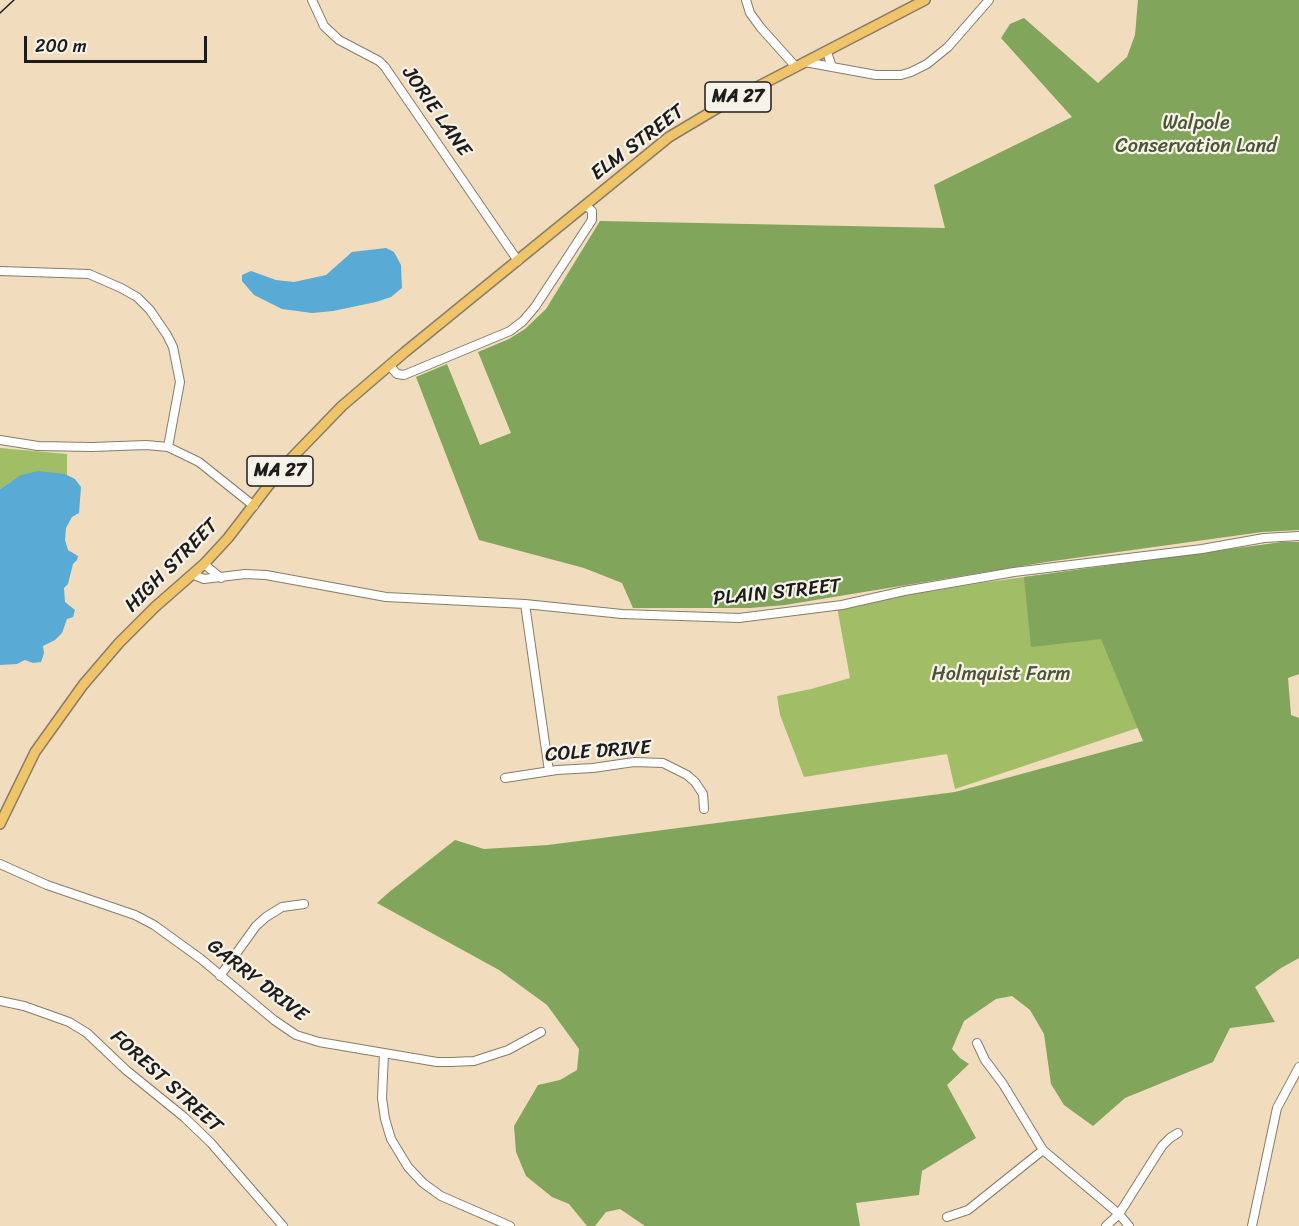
<!DOCTYPE html>
<style>
body{margin:0}
#map{position:relative;width:1299px;height:1226px;overflow:hidden;background:#f1dcbd;font-family:Sriracha,sans-serif}
canvas{display:block}
.scale{position:absolute;left:24px;top:36px;width:183px;height:27px;box-sizing:border-box;border:3px solid #1c1c1c;border-top:0;padding-left:8px;font-size:18px;line-height:21px;white-space:nowrap;color:#1c1c1c;-webkit-text-stroke:4px #f7f3e8;paint-order:stroke}
</style>
<div id="map">
<canvas width="1299" height="1226"></canvas>
<div class="scale">200 m</div>
</div>
<script>
const g = document.querySelector('canvas').getContext('2d');
g.lineJoin = 'round';
function paint(path, color) { g.fillStyle = color; g.fill(path, 'evenodd'); }
const toPath = rows => new Path2D(rows.map(r => 'M' + r).join(''));
function trace(path, color, width, dash) { g.strokeStyle = color; g.lineWidth = width; g.lineCap = dash ? 'butt' : 'round'; g.setLineDash(dash || []); g.stroke(path); }
function write(font, color, halo, rows, align = 'center') {
  g.font = font + ' Sriracha,sans-serif'; g.lineWidth = 4.5; g.setLineDash([]); g.textBaseline = 'middle'; g.strokeStyle = halo; g.fillStyle = color; for (const [text, x, y, turn = 0] of rows) {
    g.save(); g.translate(x, y); g.rotate((+turn || 0) * Math.PI / 180); g.textAlign = isNaN(turn) ? turn : align; if (halo) g.strokeText(text, 0, 0); g.fillText(text, 0, 0); g.restore();
  }
}
const green = toPath([
 [0,448,67,454,67,476,65,474,12,481,0,489],
 [1283,542,1299,542,1299,674,955,789,947,754,804,777,780,715,777,696,811,689,850,678,837,607,980,583]
]);
const forest = toPath([
 [1138,0,1299,0,1299,530,1262,532,1046,562,785,605,750,608,633,608,622,583,584,568,479,540,416,377,447,364,480,445,511,433,478,352,509,339,525,329,546,309,600,221,945,228,934,185,1072,117,1001,38,1010,24,1024,18,1098,83,1127,57,1135,35],
 [1283,542,1299,542,1299,674,1288,678,1291,715,1299,718,1299,958,1281,968,1255,987,1275,1022,1230,1028,1213,1062,1125,1098,1093,1126,1064,1105,1051,1084,1044,1034,1030,1010,1012,996,996,999,964,1021,952,1049,960,1058,969,1064,947,1085,976,1138,922,1171,919,1195,856,1203,860,1226,645,1226,620,1209,606,1212,595,1226,587,1226,569,1204,552,1197,526,1176,516,1152,514,1126,538,1085,560,1080,577,1070,579,1049,547,1005,499,970,377,903,388,893,455,840,484,849,548,845,955,792,1143,741,1101,639,1031,647,1024,577]
]);
const water = toPath([
 [386,248,394,252,401,265,402,288,391,297,376,302,333,311,312,313,282,309,254,295,242,281,242,275,251,271,276,280,294,282,326,275,352,252],
 [38,471,65,474,75,479,81,487,79,513,72,517,66,528,65,540,68,550,78,556,77,560,73,564,68,584,64,588,65,602,75,610,73,617,67,619,62,633,55,640,43,646,44,653,41,662,33,663,25,660,17,664,0,665,0,489,21,475]
]);
const minor = toPath([
 [312,0,324,26,339,40,379,61,385,67,518,261],
 [746,0,750,13,761,28,796,67],
 [827,52,832,67,876,75,901,75,911,72,927,64,948,47,989,0],
 [805,62,832,67],
 [0,271,89,274,121,288,137,297,150,310,167,335,173,347,180,382,168,447],
 [389,365,397,374,404,375,510,331,523,321,535,307,592,220,592,211,585,205],
 [0,440,38,446,92,447,146,445,168,447,199,462,254,506],
 [204,564,221,578],
 [194,575,204,579,245,574,266,575,386,597,525,604,622,614,739,618,842,605,904,591,1014,572,1202,549,1264,538,1299,536],
 [525,604,549,771],
 [505,778,557,770,593,768,634,762,663,763,687,775,695,782,703,794,704,809],
 [0,864,47,885,135,915,154,925,201,959,274,1020,296,1035,319,1042,437,1062,451,1062,474,1061,508,1050,541,1032],
 [220,976,256,926,266,917,282,907,304,904],
 [0,1001,24,1006,69,1022,87,1033,126,1070,184,1117,211,1143,283,1226],
 [977,1043,985,1060,1003,1084,1043,1150,1119,1214,1129,1226],
 [384,1054,382,1098,385,1119,391,1139,408,1167,423,1183,441,1196,510,1226],
 [947,1217,968,1210,1043,1150],
 [1106,1226,1119,1214,1162,1146,1170,1138,1178,1133],
 [1252,1226,1277,1108,1299,1067]
]);
const major = toPath([
 [0,824,35,752,83,685,119,643,155,607,204,564,228,538,282,468,342,406,405,352,669,137,726,103,925,0]
]);
const rail = toPath([
 [0,13,14,0]
]);
const shields = [
 [738,97,66],
 [280,471,66]
];
const shieldNames = [
 ["MA 27",738,97],
 ["MA 27",280,471]
];
const streetNames = [
 ["JORIE LANE",436,112,55],
 ["ELM STREET",638,143,-37],
 ["HIGH STREET",172,566,-45],
 ["PLAIN STREET",777,593,-6],
 ["COLE DRIVE",598,752,-4],
 ["GARRY DRIVE",257,981,38],
 ["FOREST STREET",166,1082,42]
];
const parkNames = [
 ["Walpole",1196,124],
 ["Conservation Land",1196,147],
 ["Holmquist Farm",1001,675]
];
paint(green, '#a1be66');
paint(forest, '#80a55b');
paint(water, '#59aad4');
trace(minor, '#867c6c', 10);
trace(major, '#867c6c', 12);
trace(minor, '#fff', 8);
trace(major, '#f0c469', 9);
trace(rail, '#1c1c1c', 1.5);
for (const [x, y, w] of shields) { const box = new Path2D(); box.roundRect(x - w / 2, y - 15, w, 30, 4.5); g.fillStyle = '#f7f3e8'; g.fill(box); trace(box, '#1c1c1c', 1.5); }
write('bold 18px', '#1c1c1c', null, shieldNames);
write('20px', '#1c1c1c', '#f7f3e8', streetNames);
write('20px', '#4b5536', '#f7f3e8', parkNames);
</script>
